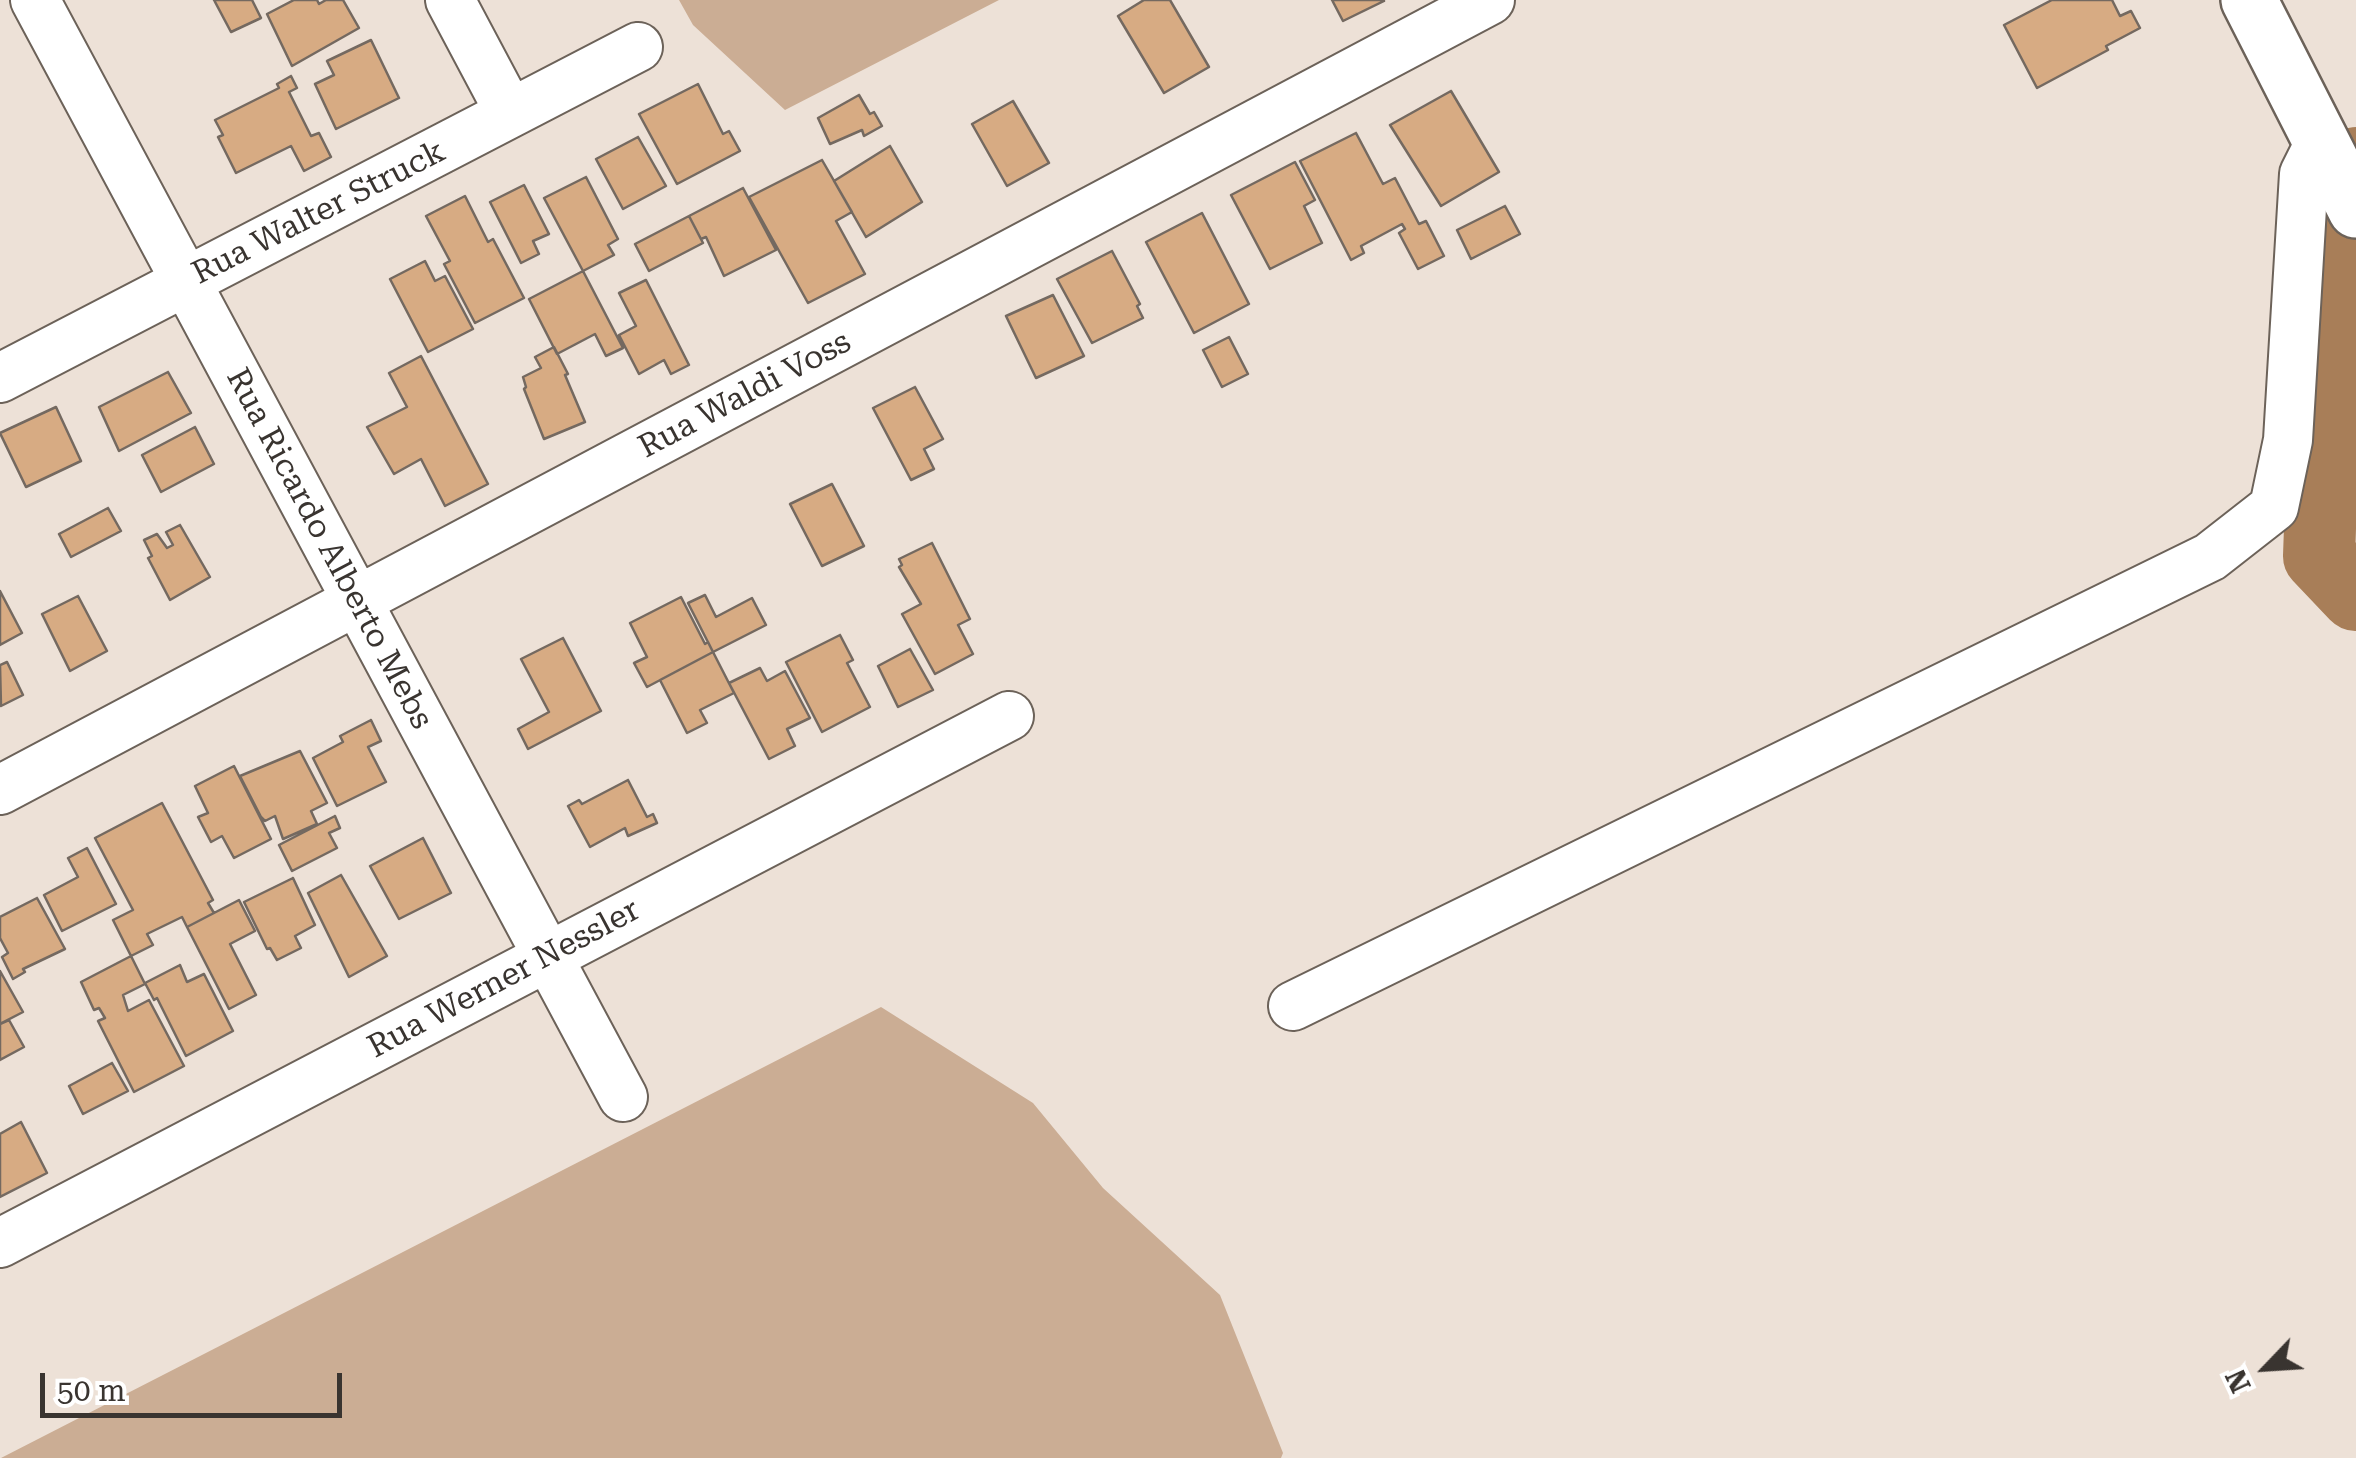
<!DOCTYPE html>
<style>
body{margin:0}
#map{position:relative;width:2356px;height:1458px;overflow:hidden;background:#ede1d7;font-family:"Roboto Serif",serif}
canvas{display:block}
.north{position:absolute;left:2216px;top:1318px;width:100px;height:100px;-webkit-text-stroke:8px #fff;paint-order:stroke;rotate:245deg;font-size:28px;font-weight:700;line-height:40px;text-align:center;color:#393430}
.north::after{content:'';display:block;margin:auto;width:35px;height:45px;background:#393430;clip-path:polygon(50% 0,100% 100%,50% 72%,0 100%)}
.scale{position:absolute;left:40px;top:1373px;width:302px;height:45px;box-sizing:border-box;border:5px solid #393430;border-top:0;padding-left:12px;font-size:30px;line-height:35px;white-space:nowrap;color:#393430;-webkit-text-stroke:8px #fff;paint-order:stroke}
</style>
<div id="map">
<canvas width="2356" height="1458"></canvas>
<div class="north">N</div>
<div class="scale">50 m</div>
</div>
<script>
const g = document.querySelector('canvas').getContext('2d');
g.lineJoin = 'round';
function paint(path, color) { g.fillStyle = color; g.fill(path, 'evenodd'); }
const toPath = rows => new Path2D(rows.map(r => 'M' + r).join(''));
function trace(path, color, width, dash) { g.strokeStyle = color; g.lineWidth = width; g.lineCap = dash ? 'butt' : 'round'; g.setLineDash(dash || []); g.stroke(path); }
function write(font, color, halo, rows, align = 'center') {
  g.font = font + ' "Roboto Serif",serif'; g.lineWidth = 8; g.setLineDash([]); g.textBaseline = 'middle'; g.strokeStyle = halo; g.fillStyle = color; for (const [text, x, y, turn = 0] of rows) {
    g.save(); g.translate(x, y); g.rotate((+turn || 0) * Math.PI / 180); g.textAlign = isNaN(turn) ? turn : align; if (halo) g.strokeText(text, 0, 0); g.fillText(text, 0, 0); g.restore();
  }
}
const green = toPath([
 [679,0,999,0,785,110,693,25],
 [881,1007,1033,1103,1103,1188,1220,1295,1283,1453,1281,1458,1,1458]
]);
const river = toPath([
 [2356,163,2330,248,2319,556,2356,595]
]);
const building = toPath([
 [214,0,252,0,261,18,231,32,214,0],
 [294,0,317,0,319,4,326,0,343,0,359,28,292,66,267,14,294,0],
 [1144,0,1170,0,1209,67,1164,93,1118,16,1144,0],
 [1332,0,1383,0,1384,1,1343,21,1332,0],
 [2052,0,2112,0,2120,16,2131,11,2140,28,2106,46,2108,50,2037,88,2004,25,2052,0],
 [371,40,399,98,336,129,315,84,334,75,327,61,371,40],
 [291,76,297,88,289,92,311,136,319,133,331,157,304,171,291,146,236,173,218,137,223,135,215,120,279,88,277,84,291,76],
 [698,84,723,134,729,131,740,151,677,184,639,114,698,84],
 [1451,91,1499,172,1441,206,1390,125,1451,91],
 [859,95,870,114,874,112,882,126,864,136,862,130,830,144,818,118,859,95],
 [1013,101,1049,163,1007,186,972,124,1013,101],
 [1356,133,1383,184,1395,178,1419,224,1426,221,1444,256,1418,269,1399,233,1405,229,1402,224,1361,246,1364,253,1351,260,1300,161,1356,133],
 [638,137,666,186,623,209,596,159,638,137],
 [890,146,922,202,866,237,834,181,890,146],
 [822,160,852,212,836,221,865,274,808,303,749,197,822,160],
 [1295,162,1315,200,1304,206,1322,243,1270,269,1231,195,1295,162],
 [586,177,618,239,608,245,614,255,583,271,544,198,586,177],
 [524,185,549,234,533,241,539,254,521,263,490,202,524,185],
 [743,188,776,250,724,276,706,237,701,239,689,216,743,188],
 [465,196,488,242,493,239,524,298,475,323,444,264,450,261,426,216,465,196],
 [1505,206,1520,234,1471,259,1457,230,1505,206],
 [1202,213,1249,304,1194,333,1146,242,1202,213],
 [689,216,703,243,649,271,635,244,689,216],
 [1112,251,1140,304,1137,306,1143,318,1092,343,1057,279,1112,251],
 [425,261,435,281,445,276,473,329,428,352,390,279,425,261],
 [583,271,623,348,606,356,595,334,557,354,529,299,583,271],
 [646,280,689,365,671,374,664,360,639,374,619,335,636,326,619,293,646,280],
 [1053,295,1084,356,1036,378,1006,316,1053,295],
 [1229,337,1248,374,1222,387,1203,350,1229,337],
 [554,347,568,374,565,375,585,422,544,439,524,389,526,387,523,377,541,368,535,357,554,347],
 [421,356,488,484,445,506,421,459,394,474,367,427,407,407,389,373,421,356],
 [168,372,191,413,119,451,99,407,168,372],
 [915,387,943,439,924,449,934,469,911,480,873,408,915,387],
 [56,407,81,461,26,487,0,433,56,407],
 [195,427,214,464,161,492,142,455,195,427],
 [832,484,864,546,822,566,790,504,832,484],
 [108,508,121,531,71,557,59,534,108,508],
 [180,525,210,577,170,600,148,558,152,556,144,540,157,534,167,548,173,545,166,532,180,525],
 [932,543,970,619,958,625,973,654,935,674,902,614,921,604,899,567,902,565,899,559,932,543],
 [0,591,22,633,0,645,0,591],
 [705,595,716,617,752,598,766,625,713,652,688,603,705,595],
 [78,596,107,651,70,671,42,614,78,596],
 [681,597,705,644,708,642,713,652,647,687,634,663,647,657,630,623,681,597],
 [840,635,853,660,847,663,870,707,822,732,786,662,840,635],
 [563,638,601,711,528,749,518,729,549,712,521,659,563,638],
 [910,649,933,690,898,707,878,666,910,649],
 [713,652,734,693,700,710,707,723,687,733,660,680,713,652],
 [7,662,23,695,1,706,0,665,7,662],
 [760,668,767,681,785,671,810,718,787,729,795,746,769,759,729,683,760,668],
 [371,720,381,741,368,747,386,782,337,806,313,758,343,742,340,736,371,720],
 [300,751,327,803,311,811,317,824,283,839,275,816,265,821,261,817,240,776,300,751],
 [234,766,271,839,234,858,222,836,211,842,198,817,208,813,195,786,234,766],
 [628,780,647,817,653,814,657,823,628,836,625,828,590,847,568,806,579,800,582,804,628,780],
 [162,803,213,900,208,903,214,913,187,927,182,917,147,934,153,945,131,956,113,920,133,910,95,838,162,803],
 [335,816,340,828,329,833,337,848,292,871,279,845,335,816],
 [423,838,451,893,399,919,370,866,423,838],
 [87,848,116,904,62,931,44,895,78,877,68,858,87,848],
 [341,875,387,956,349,977,308,893,341,875],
 [293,878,315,925,295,936,301,948,277,960,270,948,267,949,244,902,293,878],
 [37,898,65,949,23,969,25,972,13,979,2,957,8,953,0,938,0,917,37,898],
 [239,900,255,931,230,944,256,995,229,1009,187,927,239,900],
 [131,956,145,984,123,995,128,1011,149,1000,184,1066,134,1092,98,1021,105,1018,99,1008,94,1010,81,982,131,956],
 [180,965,187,982,204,974,233,1031,186,1056,157,998,154,1000,145,983,180,965],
 [0,971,23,1012,0,1024,0,971],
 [9,1020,24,1047,0,1060,0,1024,9,1020],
 [112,1063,128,1091,83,1114,69,1086,112,1063],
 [21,1122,47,1173,0,1197,0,1134,21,1122]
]);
const street = toPath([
 [35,0,623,1097],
 [450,0,510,113],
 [0,378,638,47],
 [0,790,1490,0],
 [1293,1006,2210,557,2274,507,2288,440,2304,174,2321,140],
 [0,1243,1009,716]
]);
const secondary = toPath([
 [2249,0,2356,210]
]);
const streetNames = [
 ["Rua Walter Struck",319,213,-27],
 ["Rua Waldi Voss",745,395,-28],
 ["Rua Ricardo Alberto Mebs",329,549,62],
 ["Rua Werner Nessler",504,979,-28]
];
paint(green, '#cbad94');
trace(river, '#a87e58', 72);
paint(building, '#d7ab83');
trace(building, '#746960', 2.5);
trace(street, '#6c6259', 52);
trace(secondary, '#6c6259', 60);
trace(street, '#fff', 48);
trace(secondary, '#fff', 55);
write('32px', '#393430', '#fff', streetNames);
</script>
